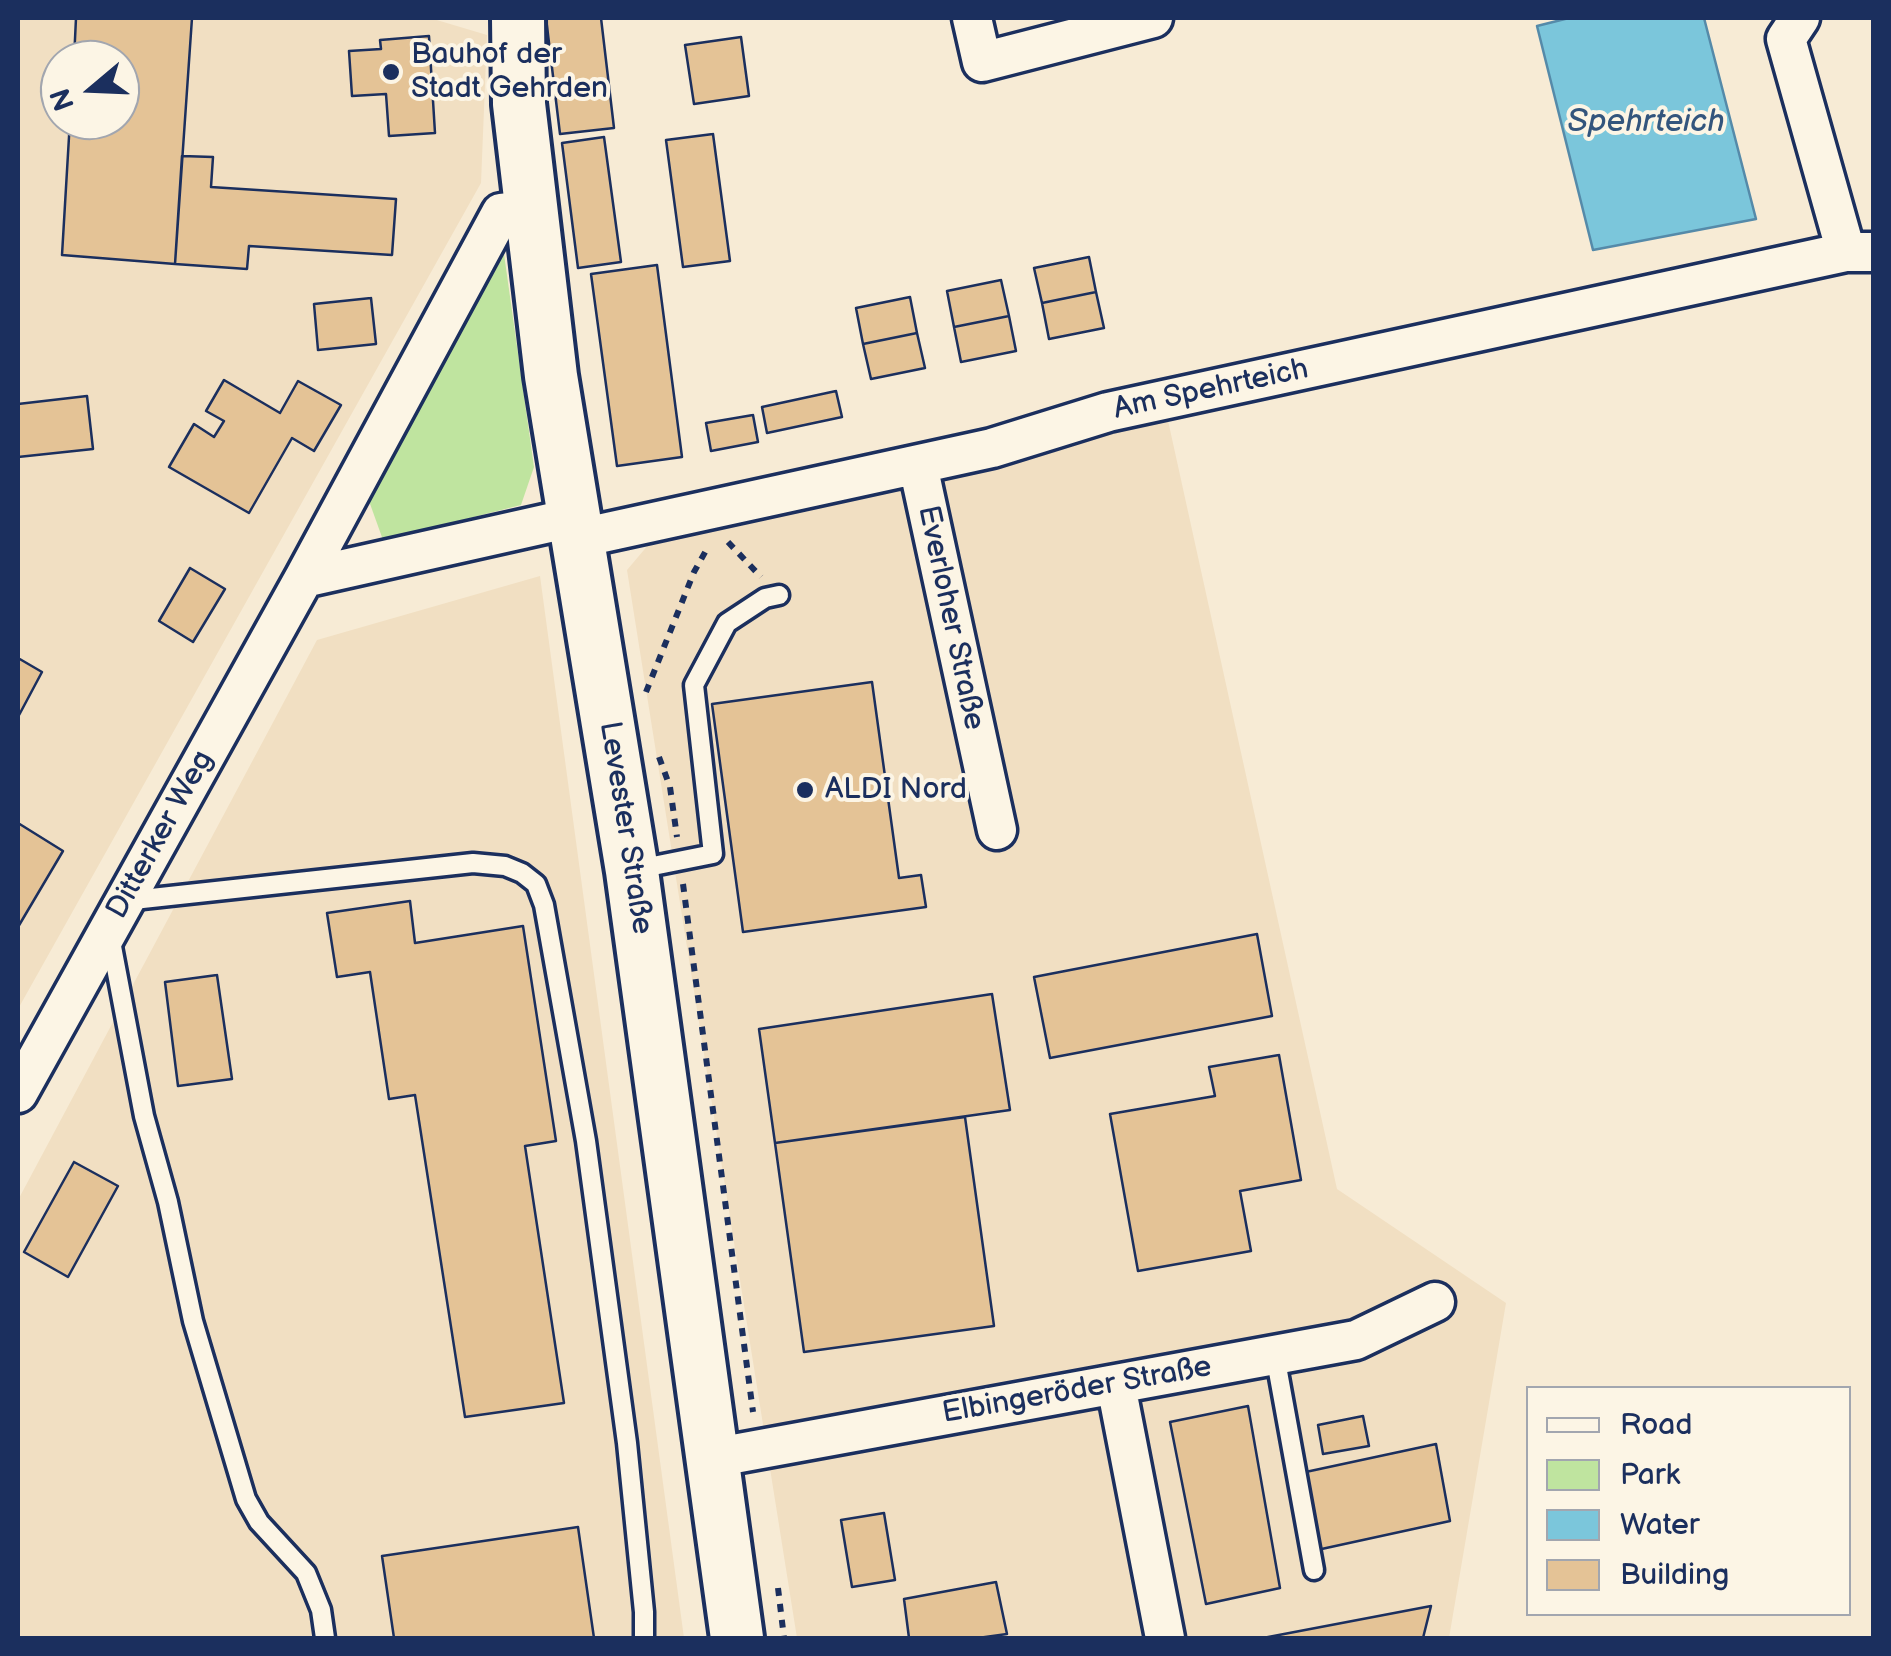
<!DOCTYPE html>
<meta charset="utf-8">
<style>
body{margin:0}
#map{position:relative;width:1891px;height:1656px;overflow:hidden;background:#f7ebd5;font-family:"Balsamiq Sans",sans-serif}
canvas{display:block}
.frame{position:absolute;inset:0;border:20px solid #1b2f5e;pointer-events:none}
.legend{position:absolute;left:1526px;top:1386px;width:325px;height:230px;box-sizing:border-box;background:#fcf5e5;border:2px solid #a2a6af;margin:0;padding:12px 18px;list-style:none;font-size:30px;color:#1b2f5e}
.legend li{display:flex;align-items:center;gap:20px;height:50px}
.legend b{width:50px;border:2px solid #a2a6af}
.north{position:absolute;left:40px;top:40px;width:100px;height:100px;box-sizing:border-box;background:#fcf5e5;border:2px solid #a2a6af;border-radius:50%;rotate:251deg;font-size:28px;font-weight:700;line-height:40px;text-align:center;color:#1b2f5e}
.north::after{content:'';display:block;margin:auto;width:35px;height:45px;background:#1b2f5e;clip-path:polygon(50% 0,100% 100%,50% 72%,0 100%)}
</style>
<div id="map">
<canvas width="1891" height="1656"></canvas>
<div class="frame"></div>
<ul class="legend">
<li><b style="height:12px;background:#fcf5e5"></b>Road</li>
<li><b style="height:28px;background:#bfe49f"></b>Park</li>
<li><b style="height:28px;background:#7bc6db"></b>Water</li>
<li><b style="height:28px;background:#e4c396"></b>Building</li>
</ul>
<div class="north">N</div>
</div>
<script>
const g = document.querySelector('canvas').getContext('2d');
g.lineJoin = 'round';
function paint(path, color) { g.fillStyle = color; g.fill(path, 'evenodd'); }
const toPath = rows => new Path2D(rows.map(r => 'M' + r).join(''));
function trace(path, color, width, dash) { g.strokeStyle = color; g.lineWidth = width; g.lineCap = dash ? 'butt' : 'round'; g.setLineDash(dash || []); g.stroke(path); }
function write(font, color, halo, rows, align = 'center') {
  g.font = font + ' "Balsamiq Sans",sans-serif'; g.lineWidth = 8; g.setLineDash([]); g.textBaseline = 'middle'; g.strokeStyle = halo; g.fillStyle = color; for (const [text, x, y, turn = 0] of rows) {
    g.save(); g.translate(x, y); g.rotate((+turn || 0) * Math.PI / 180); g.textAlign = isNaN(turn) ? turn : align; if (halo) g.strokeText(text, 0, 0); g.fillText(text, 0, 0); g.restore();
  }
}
const built = toPath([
 [18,18,430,18,487,35,481,183,18,1009],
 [60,60,120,60,120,120,60,120],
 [1167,416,1337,1189,1506,1303,1449,1638,797,1638,627,570,649,544,912,486],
 [540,576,684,1638,18,1638,18,1200,317,640]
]);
const green = toPath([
 [504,254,534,467,521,505,383,540,369,501]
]);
const water = toPath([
 [1569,18,1704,18,1756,219,1593,250,1537,26,1569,18]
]);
const building = toPath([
 [76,18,192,18,175,264,62,255,70,120,120,120,120,60,74,60,76,18],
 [546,18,601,18,614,128,560,134,546,18],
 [429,36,435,133,389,136,386,94,352,96,349,51,381,49,380,40,429,36],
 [741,37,749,96,694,104,685,45,741,37],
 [713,134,730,261,683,267,666,140,713,134],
 [604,137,621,262,578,268,562,143,604,137],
 [182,156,213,157,211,187,396,199,392,255,249,246,247,269,175,264,182,156],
 [1089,257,1096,292,1042,303,1034,268,1089,257],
 [657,265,682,457,617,466,591,274,657,265],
 [1001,280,1009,316,954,327,947,291,1001,280],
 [1096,292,1104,328,1049,339,1042,303,1096,292],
 [910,297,917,333,863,344,856,308,910,297],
 [371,298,376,344,318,350,314,304,371,298],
 [1009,316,1016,351,961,362,954,327,1009,316],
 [917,333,925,368,871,379,863,344,917,333],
 [224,380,280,413,298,381,341,405,314,451,292,438,249,513,169,467,194,424,214,437,224,421,206,411,224,380],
 [836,391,842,417,767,433,762,407,836,391],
 [87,396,93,449,18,457,18,404,87,396],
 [753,415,758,442,711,451,706,423,753,415],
 [190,568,225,589,193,642,159,621,190,568],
 [18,658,42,672,18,717,18,658],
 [872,682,899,878,921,875,926,907,743,932,712,704,872,682],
 [18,823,63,851,18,927,18,823],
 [410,901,415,943,523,926,556,1141,525,1146,564,1403,465,1417,415,1095,389,1099,370,972,337,977,327,913,410,901],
 [1257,934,1272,1016,1050,1058,1034,977,1257,934],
 [217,975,232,1079,178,1086,165,982,217,975],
 [992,994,1010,1110,775,1143,759,1029,992,994],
 [1279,1055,1301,1180,1240,1191,1251,1251,1138,1271,1110,1114,1215,1096,1209,1067,1279,1055],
 [965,1117,994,1326,804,1352,775,1143,965,1117],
 [74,1162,118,1186,68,1277,24,1252,74,1162],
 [1248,1406,1280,1588,1206,1604,1170,1422,1248,1406],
 [1363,1416,1369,1446,1323,1454,1318,1425,1363,1416],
 [1436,1444,1450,1521,1317,1550,1301,1473,1436,1444],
 [884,1513,895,1580,852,1587,841,1520,884,1513],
 [578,1527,594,1638,394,1638,382,1556,578,1527],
 [996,1582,1007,1634,978,1638,909,1638,904,1599,996,1582],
 [1431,1606,1423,1638,1263,1638,1431,1606]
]);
const path = toPath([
 [728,542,761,577],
 [646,692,694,572,708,547],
 [659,757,670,787,677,837],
 [683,884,753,1412],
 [778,1588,784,1638]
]);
const lane = toPath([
 [638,869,713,854,694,685,727,623,765,598,779,595],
 [124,901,473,863,505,866,522,873,536,884,544,905,586,1141,627,1443,644,1612,644,1638],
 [110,936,144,1116,168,1202,193,1321,246,1499,259,1522,306,1573,321,1610,325,1638],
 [1275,1355,1314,1570]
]);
const street = toPath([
 [972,18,982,62,1153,18],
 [1800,18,1786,39,1846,252],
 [918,465,997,830],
 [580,538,992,448,1108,412,1846,252,1874,252],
 [304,578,501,213,529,210],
 [18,1093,304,578,576,517],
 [1116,1385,1165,1638],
 [712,1458,1356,1340,1435,1302]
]);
const secondary = toPath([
 [518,18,519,104,551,376,632,871,737,1638]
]);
const markers = [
 [391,72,10,"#1b2f5e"],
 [805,790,10,"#1b2f5e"]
];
const poiNames = [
 ["Bauhof der",411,55],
 ["Stadt Gehrden",411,89],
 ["ALDI Nord",825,790]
];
const streetNames = [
 ["Am Spehrteich",1211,390,-12],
 ["Everloher Straße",950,618,78],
 ["Levester Straße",625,828,81],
 ["Ditterker Weg",161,835,-61],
 ["Elbingeröder Straße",1077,1391,-10]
];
const waterNames = [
 ["Spehrteich",1646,123]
];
paint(built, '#f1dfc2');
paint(green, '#bfe49f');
paint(water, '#7bc6db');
trace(water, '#558aa9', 2.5);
paint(building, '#e4c396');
trace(building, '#1b2f5e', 2.5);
trace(lane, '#1b2f5e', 25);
trace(street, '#1b2f5e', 45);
trace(secondary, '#1b2f5e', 60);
trace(path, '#1b2f5e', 6, [8, 8]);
trace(lane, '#fcf5e5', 18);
trace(street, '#fcf5e5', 38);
trace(secondary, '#fcf5e5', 52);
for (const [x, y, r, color] of markers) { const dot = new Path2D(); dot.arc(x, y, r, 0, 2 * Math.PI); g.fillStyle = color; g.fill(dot); trace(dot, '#fcf5e5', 4); }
write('30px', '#1b2f5e', '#fcf5e5', poiNames, 'left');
write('30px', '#1b2f5e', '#fcf5e5', streetNames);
write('italic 32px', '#33557d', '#fcf5e5', waterNames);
</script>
